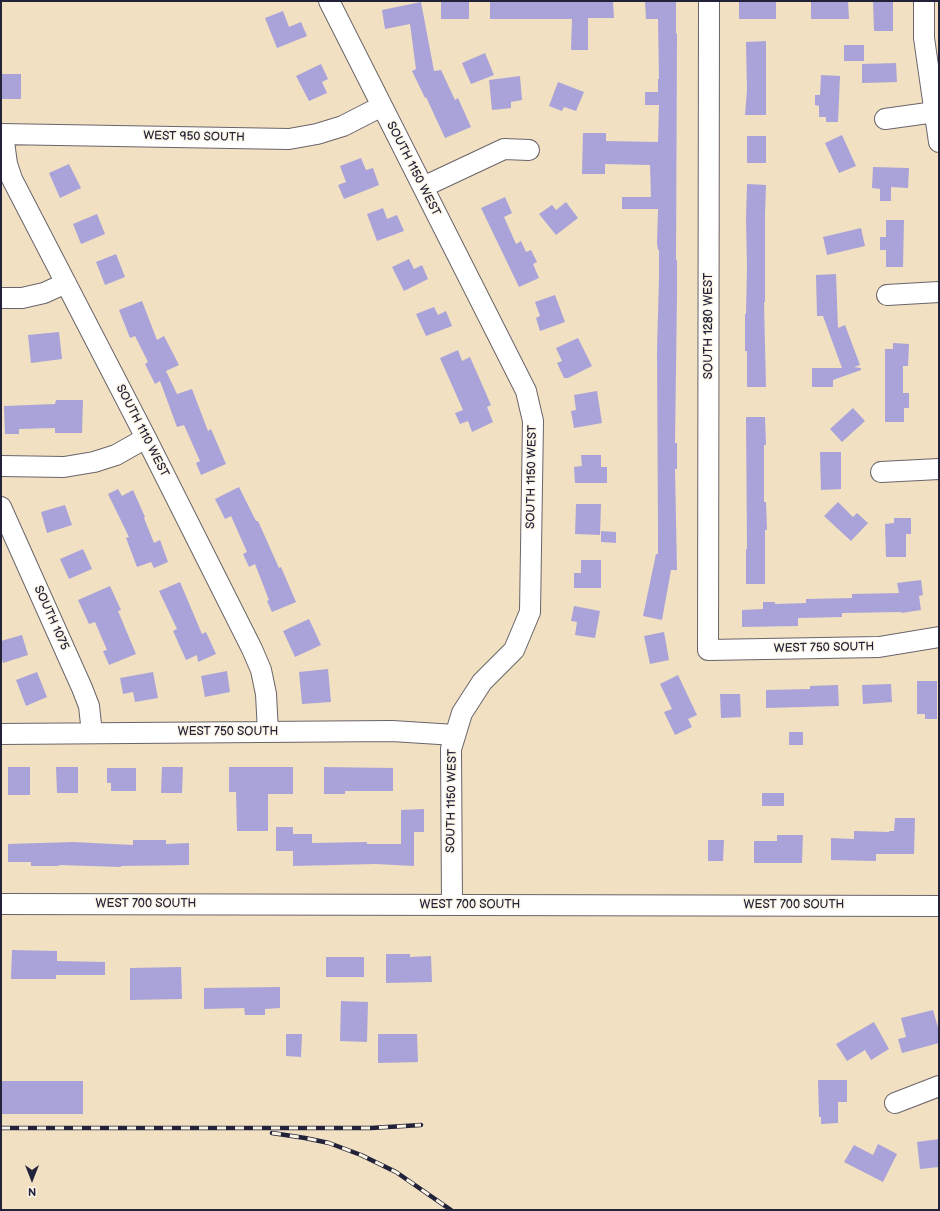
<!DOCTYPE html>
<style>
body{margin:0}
#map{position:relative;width:940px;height:1211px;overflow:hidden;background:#f1e0c1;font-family:"Balsamiq Sans",sans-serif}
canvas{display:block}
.frame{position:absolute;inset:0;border:2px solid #22223b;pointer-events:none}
.north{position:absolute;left:12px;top:1159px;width:40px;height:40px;-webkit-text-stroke:3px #fcf5e5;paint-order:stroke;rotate:180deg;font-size:11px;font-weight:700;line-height:16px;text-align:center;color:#22223b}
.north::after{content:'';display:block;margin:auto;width:14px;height:18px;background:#22223b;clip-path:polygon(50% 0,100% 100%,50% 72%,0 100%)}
</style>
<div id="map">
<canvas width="940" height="1211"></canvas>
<div class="frame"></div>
<div class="north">N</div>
</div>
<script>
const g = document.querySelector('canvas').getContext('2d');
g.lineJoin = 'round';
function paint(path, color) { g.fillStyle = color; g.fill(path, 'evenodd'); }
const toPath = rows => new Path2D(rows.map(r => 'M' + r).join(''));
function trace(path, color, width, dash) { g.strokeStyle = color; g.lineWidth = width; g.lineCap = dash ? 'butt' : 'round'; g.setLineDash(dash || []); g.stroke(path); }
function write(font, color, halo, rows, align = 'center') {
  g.font = font + ' "Balsamiq Sans",sans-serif'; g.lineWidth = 3; g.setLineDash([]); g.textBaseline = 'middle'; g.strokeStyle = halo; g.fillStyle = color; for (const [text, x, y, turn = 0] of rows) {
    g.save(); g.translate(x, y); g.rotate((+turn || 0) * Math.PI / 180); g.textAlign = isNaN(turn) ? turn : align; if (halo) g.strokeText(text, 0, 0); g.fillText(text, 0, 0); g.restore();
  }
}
const building = toPath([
 [441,1,469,1,469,19,441,19],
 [490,1,613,1,614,18,588,18,588,50,571,50,572,19,490,19],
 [645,1,676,1,676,34,677,33,676,260,677,260,677,295,675,443,677,443,677,469,675,469,677,570,671,570,662,620,643,616,656,554,658,554,658,534,657,350,659,278,659,250,658,250,657,243,658,209,622,209,622,197,651,197,650,165,605,164,605,174,582,174,583,133,606,133,606,141,658,142,659,105,645,105,645,92,658,92,658,79,659,79,658,19,646,19],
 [739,1,776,2,776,19,739,19],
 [811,1,848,1,849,19,811,19],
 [873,1,893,1,893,31,874,31],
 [421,2,434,71,441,70,455,100,458,98,471,127,445,138,426,97,425,98,412,71,416,69,410,24,385,29,382,10],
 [283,11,289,27,301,22,307,36,277,48,265,18],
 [766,41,766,115,745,115,747,90,746,42],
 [844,45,864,45,864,61,844,61],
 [485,53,494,75,471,84,462,63],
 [896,63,897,82,862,83,862,64],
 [321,64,328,79,322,82,327,93,309,101,296,76],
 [1,74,21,74,21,99,1,99],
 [821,75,840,76,838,122,826,122,826,117,819,117,819,106,815,105,815,95,820,95],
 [520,76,522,100,511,102,511,108,492,110,489,80],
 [558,82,584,92,576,111,564,107,562,111,549,106],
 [842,135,856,166,839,173,825,143],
 [747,136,766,136,766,163,747,163],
 [361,158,366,170,373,168,379,185,344,199,338,185,346,182,340,166],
 [69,164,81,188,60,198,49,173],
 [873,167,909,168,908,188,891,187,891,201,880,201,880,189,872,188],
 [747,184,766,185,765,215,765,302,764,302,766,387,747,387,747,351,745,351,745,314,746,314,747,266,746,219],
 [505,197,512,213,504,217,516,244,521,241,526,252,531,250,537,262,533,264,539,278,519,287,481,208],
 [566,202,578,218,556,235,539,214,552,205,556,210],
 [383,208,387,219,397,215,404,231,377,241,367,214],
 [97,214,105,234,81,244,73,224],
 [886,220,904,220,903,267,886,267,886,250,880,250,880,237,886,237],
 [861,228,865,246,827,255,823,237],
 [116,254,125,277,105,285,96,262],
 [409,259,414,269,422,265,428,279,404,291,392,267],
 [836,274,838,328,845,325,860,365,854,367,861,368,861,370,833,380,833,387,812,387,812,368,842,368,823,316,817,316,816,275],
 [555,295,565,322,540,331,536,318,540,316,535,302],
 [142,301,157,340,164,336,179,365,166,371,177,394,192,389,208,431,211,429,226,464,201,475,196,463,200,461,184,425,177,427,160,381,155,384,145,364,148,362,135,336,130,338,119,310],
 [434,307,438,315,446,311,452,326,426,336,416,314],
 [59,332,62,359,31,363,28,335],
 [578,338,592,366,568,378,564,378,557,363,562,361,556,348],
 [893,343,909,344,908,366,903,366,903,393,909,393,909,408,904,408,904,422,885,422,885,349,893,349],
 [458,350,462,361,470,357,491,405,487,407,493,422,472,432,468,421,460,424,455,413,463,410,440,358],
 [597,391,602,423,574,428,571,411,576,410,574,395],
 [56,400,83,400,82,433,55,433,55,428,19,429,19,434,5,434,4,406,55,404],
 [853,408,865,421,842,442,830,429],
 [746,417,765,417,766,445,764,445,764,502,766,502,767,530,765,530,765,584,746,584,746,549,747,549],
 [820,452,841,452,841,489,821,490],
 [581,455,601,455,601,467,607,467,607,483,575,483,574,467,582,466],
 [239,487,256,521,258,521,279,568,281,567,296,602,272,612,267,601,269,600,255,564,249,567,243,554,247,552,231,516,225,519,215,499],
 [118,489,122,496,133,490,145,517,144,518,154,543,160,540,168,562,154,568,151,562,137,567,126,538,129,537,108,494],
 [838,502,853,517,857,513,868,523,851,541,824,516],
 [576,504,601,504,600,535,575,534],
 [65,505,72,525,47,533,41,512],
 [894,518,911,518,911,534,906,534,906,557,886,557,885,524,894,523],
 [601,531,616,532,616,543,601,542],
 [83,549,92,569,69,579,60,559],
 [581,560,601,560,601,588,574,588,574,573,581,573],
 [921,580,923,595,919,596,921,610,901,613,901,612,842,613,842,617,798,618,798,626,742,627,742,610,763,609,763,602,775,602,775,604,806,603,806,599,852,598,852,594,899,593,897,583],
 [180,582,202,634,206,632,216,654,198,662,197,655,186,660,173,631,177,629,159,591],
 [110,586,121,610,118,611,136,654,109,665,103,651,107,650,95,622,89,624,78,600],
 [574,606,600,611,595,638,575,635,577,622,571,621],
 [309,619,321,645,295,657,283,631],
 [664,632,669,660,650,664,644,636],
 [22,635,28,655,3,663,1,655,1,641],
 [328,669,331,702,302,704,299,672],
 [227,671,230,692,205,697,201,676],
 [37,672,47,697,26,706,16,680],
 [153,672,158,698,135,702,133,692,123,694,120,678],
 [678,675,697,715,688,719,692,727,675,735,664,712,672,709,660,684],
 [917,681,937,681,937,719,925,719,925,714,917,714],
 [891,684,892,702,863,704,862,685],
 [838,685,839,706,766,708,766,690,810,689,810,686],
 [720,694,740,694,741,717,721,718],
 [789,732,803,732,803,745,789,745],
 [8,767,30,767,30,795,8,795],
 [56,767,78,767,78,793,57,793],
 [162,767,183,767,182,793,161,793],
 [229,767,293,767,293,794,268,794,268,831,237,831,236,792,229,792],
 [324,767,393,768,393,791,345,791,345,794,324,794],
 [107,768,136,768,136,791,111,791,111,783,107,783],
 [762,793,784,793,784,806,762,806],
 [424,809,424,832,414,832,414,866,376,864,293,866,293,851,276,851,276,827,293,827,293,834,312,834,312,843,367,842,367,844,401,844,401,810],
 [895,818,915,818,914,854,876,854,876,861,831,860,831,838,854,839,854,831,889,832,889,831,894,831],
 [777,835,803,835,802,863,754,863,754,841,777,841],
 [133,840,166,840,166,844,189,843,189,865,121,866,121,867,59,865,59,866,31,866,31,862,8,862,8,844,73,842,133,845],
 [708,840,724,840,723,861,708,861],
 [12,950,57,951,57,961,105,962,105,975,56,975,56,979,11,979],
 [386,954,410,954,410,957,431,956,432,982,386,983],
 [326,957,364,957,364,977,326,977],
 [181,967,182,999,130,1000,130,968],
 [280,987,280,1008,265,1009,265,1015,245,1015,244,1008,204,1009,204,988],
 [341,1001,368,1002,367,1042,340,1041],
 [933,1010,939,1031,939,1043,902,1053,898,1039,906,1037,901,1018],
 [874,1022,889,1049,871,1060,865,1050,847,1061,836,1044],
 [286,1034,302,1034,301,1057,286,1056],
 [378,1034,417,1034,418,1062,378,1063],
 [818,1080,847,1080,847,1102,838,1102,838,1123,821,1124,821,1117,819,1117],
 [1,1081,83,1081,83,1114,1,1114],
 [939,1139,939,1167,920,1169,917,1142],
 [878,1144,897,1154,883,1182,844,1162,854,1145,873,1155]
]);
const minor = toPath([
 [329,1,526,391,533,421,530,612,514,650,482,682,462,713,451,749,452,905],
 [709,1,708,650,879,647,939,637],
 [924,1,924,38,939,142],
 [885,119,935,112],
 [1,134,289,139,317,134,343,126,382,106],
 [3,134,7,164,12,179,146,438,252,649,261,670,266,694,268,732],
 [423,187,504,149,529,150],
 [887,295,939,292],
 [1,298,22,298,44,293,66,283],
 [1,466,64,467,94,462,116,455,146,438],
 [881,472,939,469],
 [1,507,82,688,89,706,92,733],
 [1,734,392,731,455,735],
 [1,904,939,906],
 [895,1103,939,1086]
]);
const rail = toPath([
 [1,1128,371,1128,421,1125],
 [272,1133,305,1138,329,1143,361,1155,396,1172,451,1210]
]);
const streetNames = [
 ["WEST 950 SOUTH",194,137,1],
 ["SOUTH 1150 WEST",413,169,63],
 ["SOUTH 1280 WEST",709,326,-90],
 ["SOUTH 1110 WEST",142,431,63],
 ["SOUTH 1150 WEST",532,477,-89],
 ["SOUTH 1075",51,618,66],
 ["WEST 750 SOUTH",824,648,-1],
 ["WEST 750 SOUTH",228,732],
 ["SOUTH 1150 WEST",452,801,-89],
 ["WEST 700 SOUTH",146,904],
 ["WEST 700 SOUTH",470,905],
 ["WEST 700 SOUTH",794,905]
];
paint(building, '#aaa3d9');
trace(minor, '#6a646a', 22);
trace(minor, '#fff', 20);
trace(rail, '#22223b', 4.5);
trace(rail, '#fcf5e5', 3, [9]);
write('12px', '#22223b', '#fcf5e5', streetNames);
</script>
